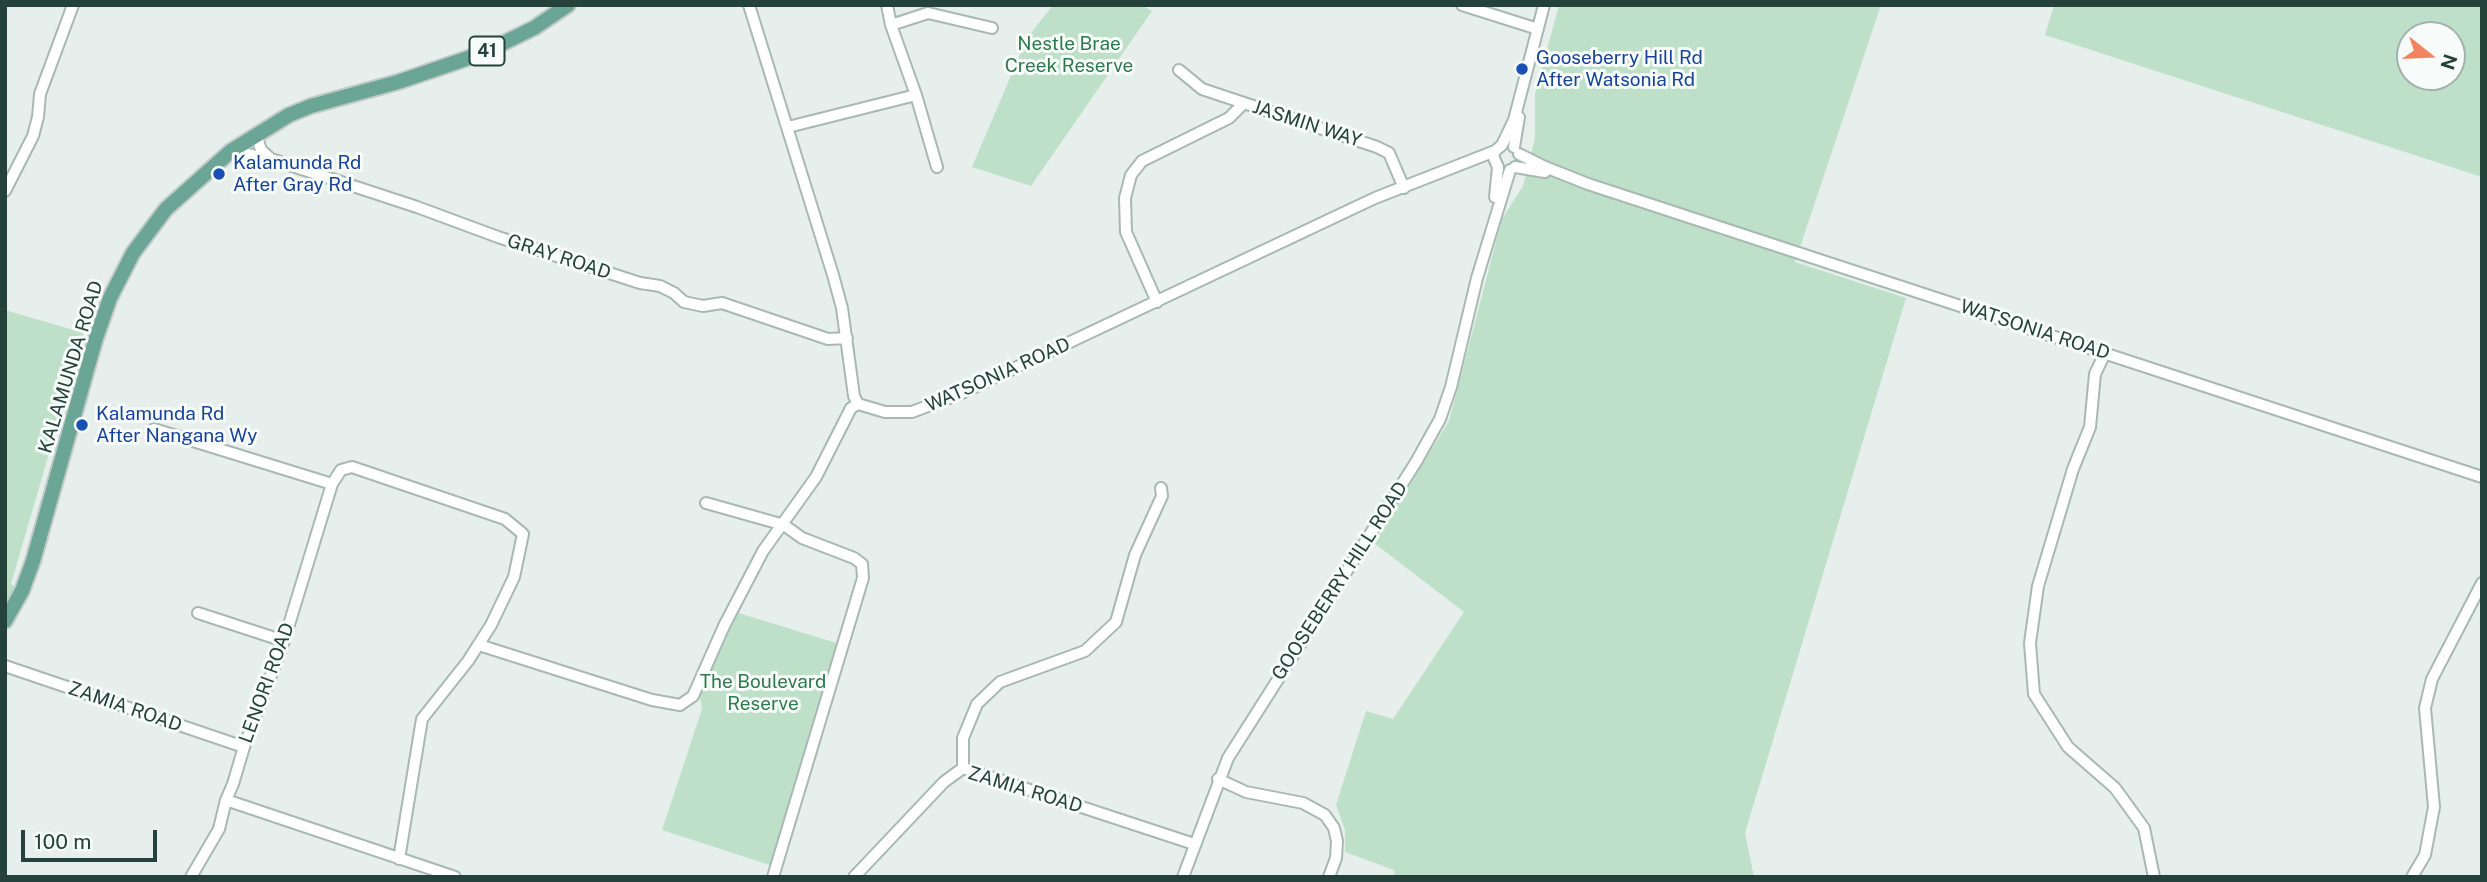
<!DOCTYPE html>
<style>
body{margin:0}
#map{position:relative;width:2487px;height:882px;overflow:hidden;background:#e6efeb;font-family:"Public Sans",sans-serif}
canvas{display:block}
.frame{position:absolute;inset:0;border:7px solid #24423a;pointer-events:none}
.north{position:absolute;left:2396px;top:21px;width:70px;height:70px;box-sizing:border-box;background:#f7fbf9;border:2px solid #a3b1ad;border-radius:50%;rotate:108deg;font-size:19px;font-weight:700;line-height:28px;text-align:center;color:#24423a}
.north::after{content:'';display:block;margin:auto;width:24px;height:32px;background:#f4845f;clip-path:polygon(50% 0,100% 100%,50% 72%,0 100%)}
.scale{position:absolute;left:21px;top:830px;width:136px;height:32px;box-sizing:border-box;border:4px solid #24423a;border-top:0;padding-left:9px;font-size:21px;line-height:24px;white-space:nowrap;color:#24423a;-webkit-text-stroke:5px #f7fbf9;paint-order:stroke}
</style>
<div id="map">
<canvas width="2487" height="882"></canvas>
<div class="frame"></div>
<div class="north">N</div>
<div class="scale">100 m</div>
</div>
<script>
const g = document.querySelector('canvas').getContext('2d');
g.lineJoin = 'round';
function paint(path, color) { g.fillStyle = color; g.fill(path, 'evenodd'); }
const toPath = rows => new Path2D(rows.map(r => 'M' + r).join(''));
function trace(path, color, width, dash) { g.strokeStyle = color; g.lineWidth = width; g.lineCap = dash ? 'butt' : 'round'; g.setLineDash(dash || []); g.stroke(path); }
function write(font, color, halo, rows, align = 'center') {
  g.font = font + ' "Public Sans",sans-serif'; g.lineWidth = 6; g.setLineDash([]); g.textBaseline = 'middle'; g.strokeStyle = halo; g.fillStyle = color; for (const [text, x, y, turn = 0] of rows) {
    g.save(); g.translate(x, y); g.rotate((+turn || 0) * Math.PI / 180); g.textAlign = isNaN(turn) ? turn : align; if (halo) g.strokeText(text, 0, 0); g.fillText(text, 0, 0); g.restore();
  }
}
const green = toPath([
 [1053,5,1141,5,1152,11,1031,186,972,167,1027,38],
 [1559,5,1881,5,1795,262,1906,298,1745,833,1754,877,1395,877,1394,870,1345,852,1345,830,1336,805,1366,711,1393,719,1464,612,1374,543,1449,421,1502,219,1523,186,1535,138,1535,94],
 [2054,5,2482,5,2482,177,2045,35],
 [2410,35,2452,35,2452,77,2410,77],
 [5,310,84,333,11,584,22,591,5,621],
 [732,611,843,645,776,867,662,830,702,709,698,686]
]);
const minor = toPath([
 [749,5,833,275,842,308,854,396,858,404,885,412,912,412,962,393,1375,198,1495,151],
 [887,5,891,25,916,95,937,167],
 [1462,5,1538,29],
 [891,25,928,13,992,28],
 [1179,70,1202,89,1244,103],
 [788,127,916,95],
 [256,134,261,150,271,159],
 [1514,147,1519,117],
 [231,151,271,159,417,207,498,237,640,283,660,286,674,293,684,302,703,306,722,303,828,339,847,338],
 [1519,154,1545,167,1588,184,2482,477],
 [1515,167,1545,172],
 [5,191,33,136,38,117,40,94,73,5],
 [1495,197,1498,167,1493,156,1495,151,1502,145,1514,120,1544,5],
 [1157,302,1126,232,1125,198,1131,175,1142,161,1229,118,1244,103,1377,147,1389,153,1404,188],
 [2105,353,2095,374,2090,427,2073,469,2038,586,2030,643,2034,694,2068,747,2115,788,2144,828,2154,877],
 [154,429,332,484,341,470,352,467,505,519,523,534,514,577,491,625,468,661,422,719,399,859],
 [706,503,784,525,802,538,854,558,862,564,863,578,773,877],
 [198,613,284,641],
 [479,645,652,700,680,705,693,696,724,626,763,551,816,477,851,408,858,404],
 [5,666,244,747],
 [963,768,963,738,977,704,1000,682,1085,651,1116,622,1135,555,1162,496,1161,488],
 [1218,779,1246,792,1303,803,1325,815,1334,828,1337,841,1336,858,1329,877],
 [226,800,455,877],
 [191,877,219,829,226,800,233,784,244,747,284,641,332,484],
 [854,877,944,782,963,768,1194,844],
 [1183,877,1228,758,1416,462,1440,419,1451,387,1477,278,1510,170],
 [2412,877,2425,855,2434,807,2425,708,2432,679,2482,583]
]);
const major = toPath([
 [5,621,22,591,33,561,95,341,110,298,133,253,166,209,231,151,289,115,311,106,398,82,483,53,534,28,568,5]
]);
const markers = [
 [1522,69,7,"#1a4fb4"],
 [219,174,7,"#1a4fb4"],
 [82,425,7,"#1a4fb4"]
];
const shields = [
 [487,51,35]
];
const shieldNames = [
 ["41",487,51]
];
const parkNames = [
 ["Nestle Brae",1069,44],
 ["Creek Reserve",1069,66],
 ["The Boulevard",763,682],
 ["Reserve",763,704]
];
const transitNames = [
 ["Gooseberry Hill Rd",1536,58],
 ["After Watsonia Rd",1536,80],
 ["Kalamunda Rd",233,163],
 ["After Gray Rd",233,185],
 ["Kalamunda Rd",96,414],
 ["After Nangana Wy",96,436]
];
const streetNames = [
 ["JASMIN WAY",1307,124,18],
 ["GRAY ROAD",559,257,18],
 ["WATSONIA ROAD",2035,330,18],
 ["KALAMUNDA ROAD",71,367,-73],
 ["WATSONIA ROAD",998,375,-24],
 ["GOOSEBERRY HILL ROAD",1340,581,-57],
 ["LENORI ROAD",267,683,-70],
 ["ZAMIA ROAD",125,707,19],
 ["ZAMIA ROAD",1025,790,17]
];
paint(green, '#bfe0c8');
trace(minor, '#a8b8b2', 14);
trace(major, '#c2cac8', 18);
trace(minor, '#fff', 10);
trace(major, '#6aa596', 14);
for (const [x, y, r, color] of markers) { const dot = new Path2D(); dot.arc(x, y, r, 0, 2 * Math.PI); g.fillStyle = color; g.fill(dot); trace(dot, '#f7fbf9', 2.5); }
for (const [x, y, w] of shields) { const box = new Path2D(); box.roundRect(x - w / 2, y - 14.5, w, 29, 5); g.fillStyle = '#f7fbf9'; g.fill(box); trace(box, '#24423a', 2); }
write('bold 18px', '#24423a', null, shieldNames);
write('19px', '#2d7a4b', '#f7fbf9', parkNames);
write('19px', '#164399', '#f7fbf9', transitNames, 'left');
write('19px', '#24423a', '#f7fbf9', streetNames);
</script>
